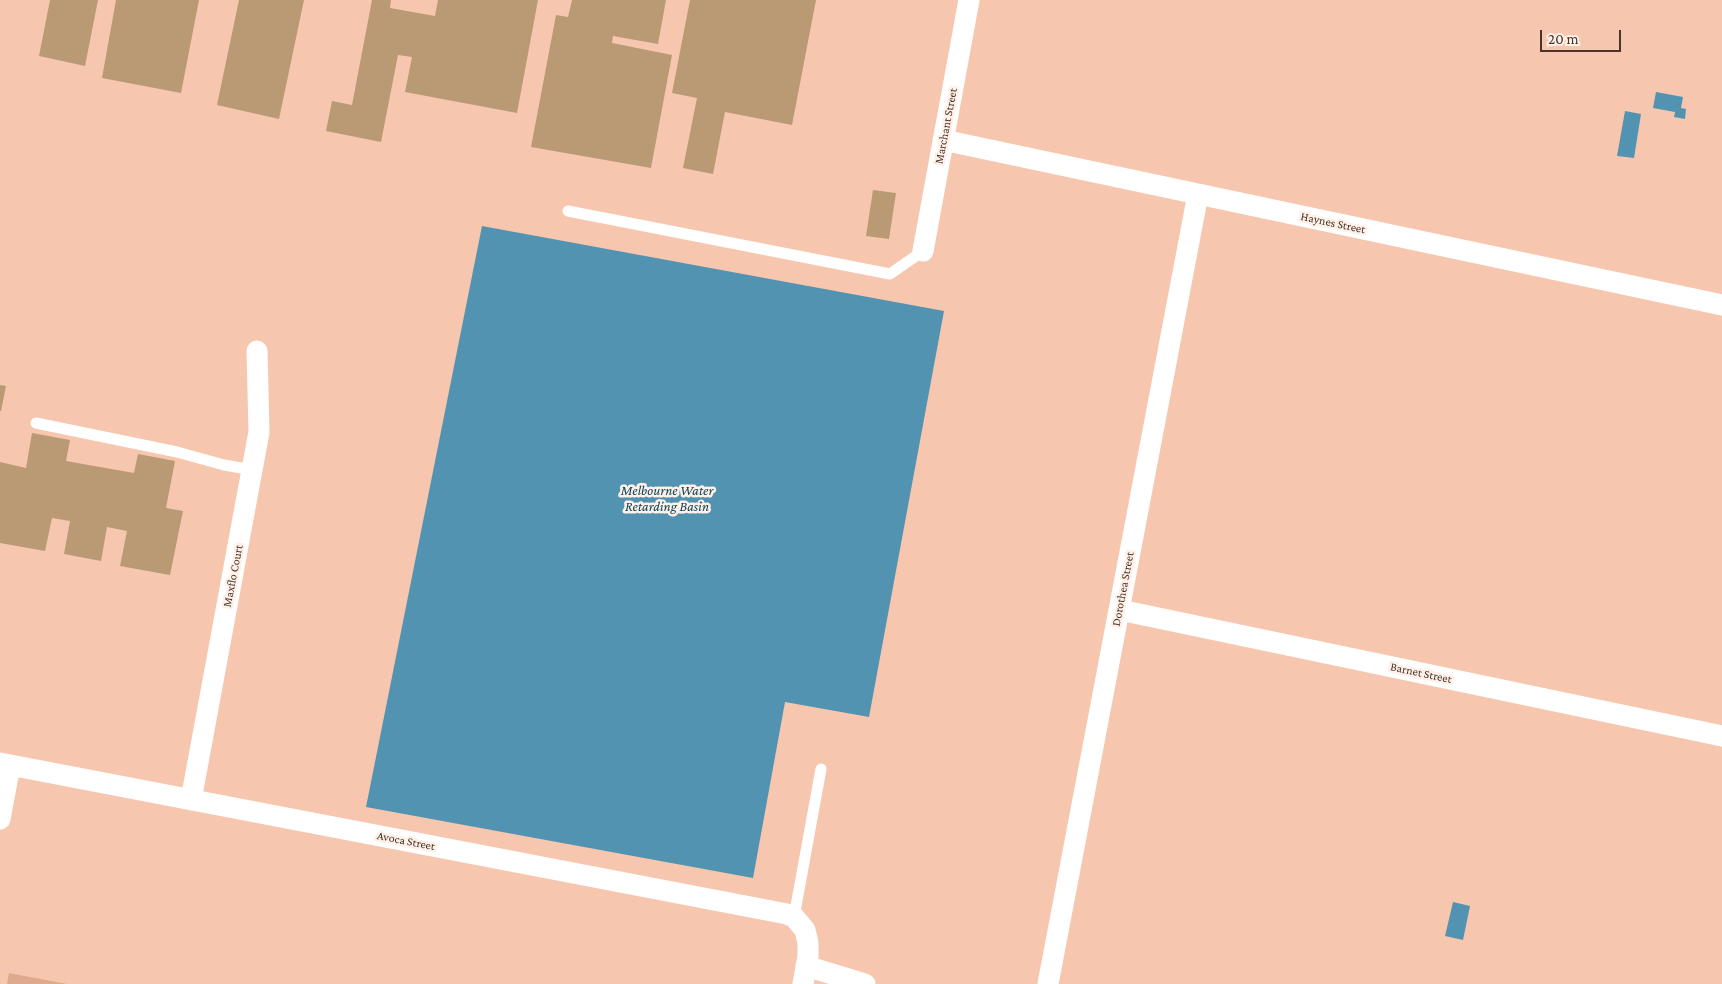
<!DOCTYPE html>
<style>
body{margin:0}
#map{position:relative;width:1722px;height:984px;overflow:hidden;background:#f6c7ae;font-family:"Crimson Pro",serif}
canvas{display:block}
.scale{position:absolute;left:1540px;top:30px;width:81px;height:22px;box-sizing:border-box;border:2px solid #47342a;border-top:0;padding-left:6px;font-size:15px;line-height:18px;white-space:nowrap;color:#47342a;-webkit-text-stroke:4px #fff0e8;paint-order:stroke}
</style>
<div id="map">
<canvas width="1722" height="984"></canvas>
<div class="scale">20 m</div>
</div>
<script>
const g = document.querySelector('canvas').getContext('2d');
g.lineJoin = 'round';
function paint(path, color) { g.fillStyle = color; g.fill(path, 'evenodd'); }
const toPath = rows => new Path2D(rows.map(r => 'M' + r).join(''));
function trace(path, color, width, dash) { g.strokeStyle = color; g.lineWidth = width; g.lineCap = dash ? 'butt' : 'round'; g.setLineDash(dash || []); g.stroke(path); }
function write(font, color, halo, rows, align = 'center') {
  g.font = font + ' "Crimson Pro",serif'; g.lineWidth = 5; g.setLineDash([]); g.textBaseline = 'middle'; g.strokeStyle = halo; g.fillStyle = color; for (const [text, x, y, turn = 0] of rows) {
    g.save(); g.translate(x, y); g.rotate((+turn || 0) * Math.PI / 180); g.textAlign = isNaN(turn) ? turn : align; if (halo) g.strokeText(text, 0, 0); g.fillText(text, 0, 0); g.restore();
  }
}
const green = toPath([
 [9,973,67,984,7,984]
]);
const water = toPath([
 [1656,92,1683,97,1681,108,1686,109,1685,119,1674,117,1675,112,1653,108],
 [1625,111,1641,114,1634,158,1617,156],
 [482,226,944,311,869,717,785,702,753,878,366,807],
 [1453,902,1470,906,1463,940,1445,936]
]);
const building = toPath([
 [50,0,98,0,85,66,39,56],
 [116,0,199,0,181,93,102,78],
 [239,0,304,0,279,119,217,105],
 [372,0,391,0,390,8,435,16,438,0,538,0,517,113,405,92,412,57,398,55,381,142,326,131,332,101,352,105],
 [572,0,666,0,658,44,613,36,612,43,672,55,651,168,531,147,556,15,568,17],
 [690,0,816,0,792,125,725,112,713,174,683,168,697,98,672,93],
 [873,190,896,193,889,239,866,236],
 [0,385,6,386,1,411,0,411],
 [32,433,70,440,66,461,134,473,138,454,175,461,166,508,183,511,170,575,120,566,127,531,107,527,101,561,64,554,70,521,52,518,45,551,0,543,0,462,26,468]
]);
const lane = toPath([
 [568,211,890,274,923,251],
 [36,423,177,452,224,465,253,470],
 [794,917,821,769]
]);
const street = toPath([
 [943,140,1722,305],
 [923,251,969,0],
 [1120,610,1722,736],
 [0,763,787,914,794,917,805,930,808,943,808,956,803,984],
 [191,800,259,432,257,351],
 [0,819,10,765],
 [806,966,865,984],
 [1048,984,1198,194]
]);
const streetNames = [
 ["Marchant Street",946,126,-79],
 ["Haynes Street",1333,223,12],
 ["Maxflo Court",233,576,-79],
 ["Dorothea Street",1123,589,-79],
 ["Barnet Street",1421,673,12],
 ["Avoca Street",406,841,11]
];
const waterNames = [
 ["Melbourne Water",667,491],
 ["Retarding Basin",667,507]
];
paint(green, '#dea98c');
paint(water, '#5193b1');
paint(building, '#ba9975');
trace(lane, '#fff', 11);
trace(street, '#fff', 21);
write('12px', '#47342a', '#fff0e8', streetNames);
write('italic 14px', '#0b445a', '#fff0e8', waterNames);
</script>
